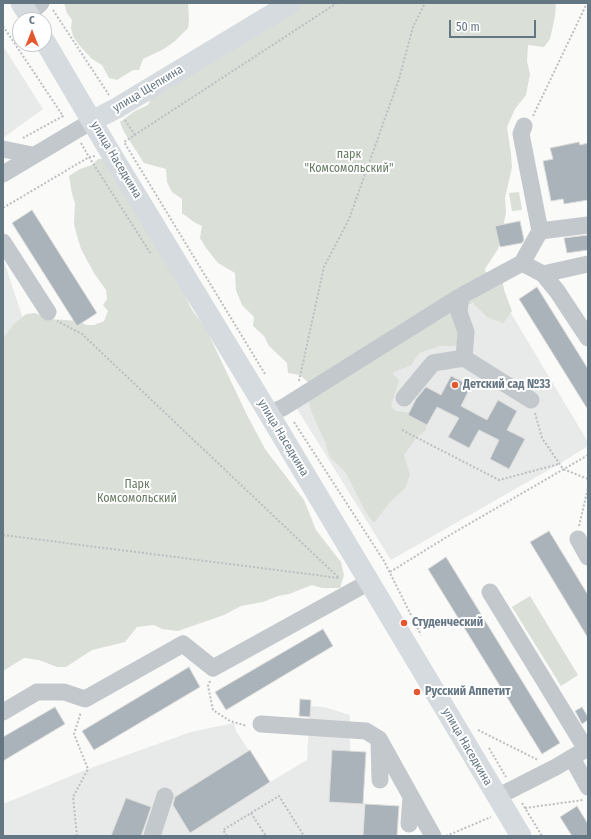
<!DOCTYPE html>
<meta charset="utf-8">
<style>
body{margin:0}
#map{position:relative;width:591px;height:839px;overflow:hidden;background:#fafaf8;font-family:"Fira Sans Condensed",sans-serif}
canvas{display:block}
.frame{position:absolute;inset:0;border:4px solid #657683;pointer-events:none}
.north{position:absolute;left:12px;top:12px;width:40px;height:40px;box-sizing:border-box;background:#fff;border:1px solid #c1c8cd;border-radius:50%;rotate:0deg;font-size:11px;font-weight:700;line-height:16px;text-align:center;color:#657683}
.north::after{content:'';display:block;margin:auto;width:14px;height:18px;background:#e4572e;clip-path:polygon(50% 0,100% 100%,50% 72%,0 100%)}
.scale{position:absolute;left:449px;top:20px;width:87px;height:18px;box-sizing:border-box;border:2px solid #657683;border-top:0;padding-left:5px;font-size:12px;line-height:14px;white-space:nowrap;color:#657683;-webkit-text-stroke:3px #fff;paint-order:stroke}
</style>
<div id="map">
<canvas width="591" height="839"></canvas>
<div class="frame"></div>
<div class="north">С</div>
<div class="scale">50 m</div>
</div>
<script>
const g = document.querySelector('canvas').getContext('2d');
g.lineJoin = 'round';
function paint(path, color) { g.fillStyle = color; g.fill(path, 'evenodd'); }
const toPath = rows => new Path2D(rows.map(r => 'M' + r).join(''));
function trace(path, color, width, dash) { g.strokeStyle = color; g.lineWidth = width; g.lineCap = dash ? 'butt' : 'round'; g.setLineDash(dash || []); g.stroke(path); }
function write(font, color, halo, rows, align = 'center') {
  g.font = font + ' "Fira Sans Condensed",sans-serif'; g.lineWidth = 4; g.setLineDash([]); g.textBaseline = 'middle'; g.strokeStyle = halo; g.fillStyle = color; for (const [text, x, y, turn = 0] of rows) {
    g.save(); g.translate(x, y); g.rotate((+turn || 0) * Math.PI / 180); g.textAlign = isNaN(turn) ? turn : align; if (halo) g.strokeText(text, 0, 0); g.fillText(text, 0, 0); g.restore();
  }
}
const built = toPath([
 [3,46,43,109,3,138],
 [3,258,29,337,3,353],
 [497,290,588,442,588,446,559,464,391,560,294,404],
 [310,706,324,707,350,715,350,751,329,802,365,804,363,836,3,836,3,804,88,769,191,732,234,723,236,731,270,782,307,760]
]);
const green = toPath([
 [64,3,188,3,189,20,188,28,175,41,164,49,143,59,139,70,133,70,117,80,109,78,102,65,92,59,79,45,73,36,71,28,72,20,67,13],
 [285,3,556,3,555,16,550,39,544,47,528,45,527,61,530,74,526,95,515,109,507,127,511,154,512,167,505,198,506,213,498,249,485,269,486,274,310,384,300,375,288,373,287,363,269,346,264,336,253,326,254,317,242,305,236,290,235,273,218,263,206,248,200,238,202,226,194,222,182,213,182,199,172,192,167,182,166,169,144,163,124,132,120,122,135,111,148,105,152,97],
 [98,159,112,159,170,263,192,310,206,329,247,415,265,449,304,500,316,530,341,562,344,575,340,588,322,588,312,585,289,594,278,596,263,602,241,606,224,615,178,631,162,629,154,625,137,627,125,642,92,650,66,667,57,667,39,660,24,658,3,671,3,339,13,325,26,314,35,313,49,319,79,321,86,325,94,325,104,321,108,311,103,305,107,299,106,290,94,273,81,249,77,236,74,224,75,203,72,194,69,176,80,169,92,165],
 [519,192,522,210,512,211,509,193],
 [502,277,504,290,512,311,503,323,487,317,473,303,457,311,461,328,456,346,440,346,419,353,411,365,392,373,399,380,391,406,396,411,415,413,426,417,426,430,416,438,404,455,410,475,405,488,390,502,374,523,365,511,346,473,329,456,326,444,311,411,309,400],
 [530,596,578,675,561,686,512,607]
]);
const building = toPath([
 [579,142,580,145,588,143,588,200,564,204,563,199,551,201,543,161,553,159,550,148,579,142],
 [32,210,97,313,77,326,12,223,32,210],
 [520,221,524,240,522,243,500,247,495,226,520,221],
 [588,235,588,250,567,253,564,238,588,235],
 [537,287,588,369,588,410,519,299,537,287],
 [451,376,471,386,461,406,487,420,498,400,517,411,507,430,525,439,509,469,490,459,499,440,479,430,469,448,448,437,459,418,437,407,427,425,408,415,416,399,426,387,441,395,451,376],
 [549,531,588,595,588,638,530,542,549,531],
 [446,557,560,743,542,754,428,569,446,557],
 [323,629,333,646,226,710,215,692,323,629],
 [189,667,200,687,94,750,82,731,189,667],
 [300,699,311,700,310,717,299,716,300,699],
 [55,707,65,724,3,761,3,737,55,707],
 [582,707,588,717,588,720,582,724,575,711,582,707],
 [250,750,270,782,190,833,173,805,175,797,250,750],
 [332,750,366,752,363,804,329,802,332,750],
 [126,798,151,807,145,825,141,836,111,836,126,798],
 [365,804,399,806,397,836,363,836,365,804],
 [577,806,588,824,588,836,572,836,560,817,577,806]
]);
const path = toPath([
 [53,10,109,95],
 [3,26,63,116,23,138],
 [3,82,3,87],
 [533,116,587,3],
 [125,120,135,135],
 [81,143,89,157,95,156],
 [3,208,89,157,151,254],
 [265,374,124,142,337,3],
 [299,381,324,267,349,219,399,79,413,27,425,3],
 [535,413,542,438,563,469,588,479],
 [294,422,384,561,421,635],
 [402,430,499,480,559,464],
 [579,526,588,488],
 [3,535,339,578,82,334,57,321],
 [390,572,450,535,588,455],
 [210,681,208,686,213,710,230,721,247,726],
 [478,730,538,760],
 [489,748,506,777],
 [522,803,542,836],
 [525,808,583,800],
 [251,813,266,836],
 [77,836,73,797,88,769,74,734,81,712],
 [227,836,223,830,279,796,304,836],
 [446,836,491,817]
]);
const minor = toPath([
 [29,14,41,3],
 [524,126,521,134,540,231],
 [3,149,32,155],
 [3,174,92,121],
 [588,225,540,231,522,263,543,274,557,291,588,338],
 [3,242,48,312],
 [543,274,588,264],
 [464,358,531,400],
 [404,398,433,363,464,358,466,332,459,312,461,296],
 [269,414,284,407,461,296,522,263],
 [578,539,588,557],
 [490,592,586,749],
 [3,712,37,692,64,692,85,699,183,644,213,668,369,582],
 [261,724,366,731,379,739,433,836],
 [379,741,380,780],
 [572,758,588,787],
 [497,797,556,767,588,748],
 [409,824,411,797],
 [152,836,165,796]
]);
const major = toPath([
 [21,3,32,20],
 [44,40,110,152,269,414,521,836],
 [92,121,117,108,291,3]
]);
const markers = [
 [455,385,4,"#e4572e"],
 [404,623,4,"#e4572e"],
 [417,692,4,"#e4572e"]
];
const streetNames = [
 ["улица Щепкина",148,89,-31],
 ["улица Наседкина",116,160,59],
 ["улица Наседкина",283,438,59],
 ["улица Наседкина",467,747,60]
];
const parkNames = [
 ["парк",349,155],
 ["\"Комсомольский\"",349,169],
 ["Парк",137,485],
 ["Комсомольский",137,499]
];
const poiNames = [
 ["Детский сад №33",463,385],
 ["Студенческий",412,623],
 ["Русский Аппетит",425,692]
];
paint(built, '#e8e9e9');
paint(green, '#dadfd7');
paint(building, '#aab3b9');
trace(building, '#dcdcda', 1);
trace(path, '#bbbfc2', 2, [2, 2]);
trace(minor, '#c3c8cc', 17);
trace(major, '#d6dbdf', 21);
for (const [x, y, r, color] of markers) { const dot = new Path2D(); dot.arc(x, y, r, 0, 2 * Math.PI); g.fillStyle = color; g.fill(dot); trace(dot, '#fff', 1.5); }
write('12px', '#657683', '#fff', streetNames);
write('12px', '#687a64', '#fff', parkNames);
write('bold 12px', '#657683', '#fff', poiNames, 'left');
</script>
